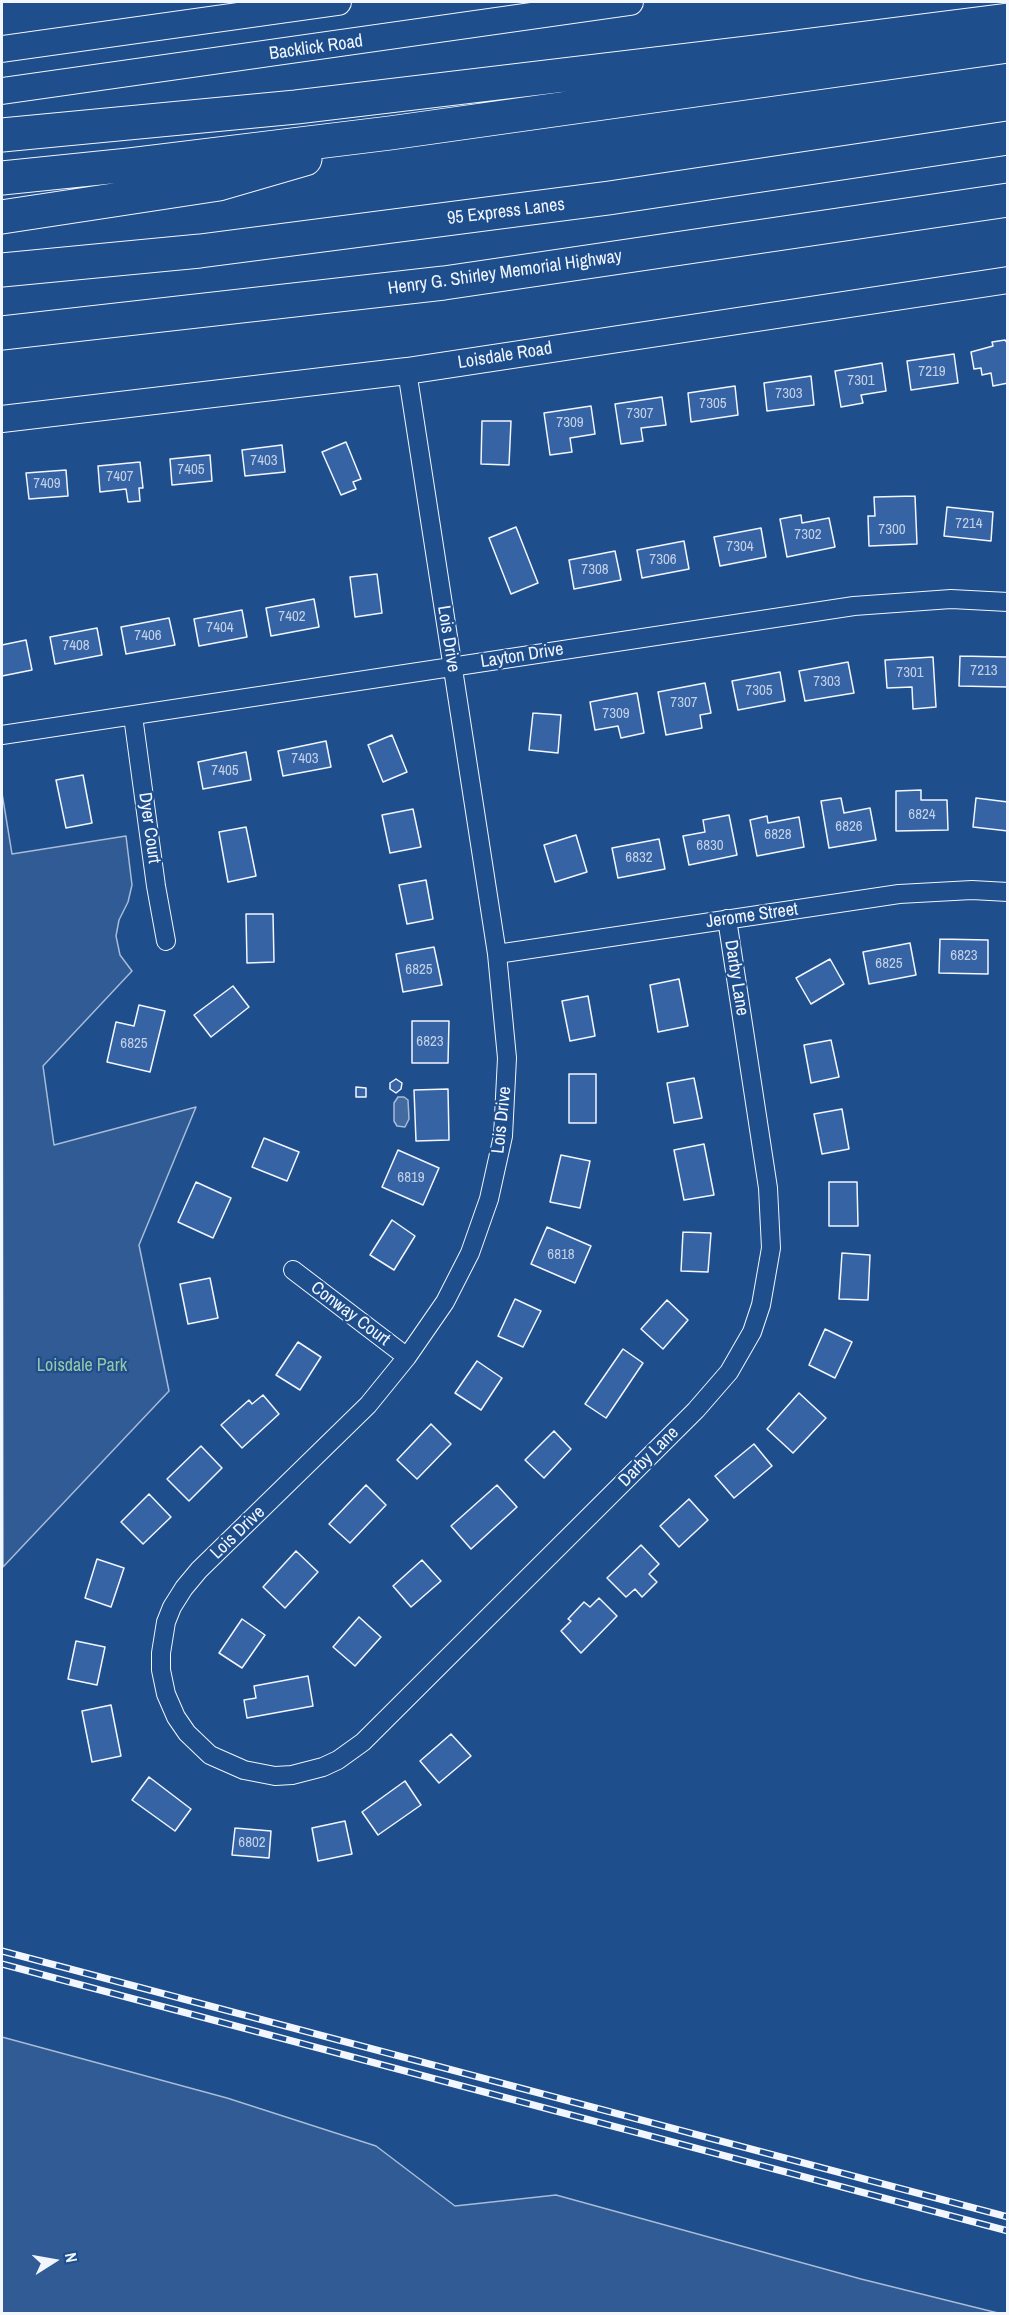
<!DOCTYPE html>
<style>
body{margin:0}
#map{position:relative;width:1009px;height:2315px;overflow:hidden;background:#1f4e8c;font-family:"Archivo Narrow",sans-serif}
canvas{display:block}
.frame{position:absolute;inset:0;border:3px solid #f2f6ff;pointer-events:none}
.north{position:absolute;left:24px;top:2231px;width:60px;height:60px;-webkit-text-stroke:4px #1f4e8c;paint-order:stroke;rotate:79deg;font-size:16px;font-weight:700;line-height:24px;text-align:center;color:#f2f6ff}
.north::after{content:'';display:block;margin:auto;width:21px;height:27px;background:#f2f6ff;clip-path:polygon(50% 0,100% 100%,50% 72%,0 100%)}
</style>
<div id="map">
<canvas width="1009" height="2315"></canvas>
<div class="frame"></div>
<div class="north">N</div>
</div>
<script>
const g = document.querySelector('canvas').getContext('2d');
g.lineJoin = 'round';
function paint(path, color) { g.fillStyle = color; g.fill(path, 'evenodd'); }
const toPath = rows => new Path2D(rows.map(r => 'M' + r).join(''));
function trace(path, color, width, dash) { g.strokeStyle = color; g.lineWidth = width; g.lineCap = dash ? 'butt' : 'round'; g.setLineDash(dash || []); g.stroke(path); }
function write(font, color, halo, rows, align = 'center') {
  g.font = font + ' "Archivo Narrow",sans-serif'; g.lineWidth = 4.5; g.setLineDash([]); g.textBaseline = 'middle'; g.strokeStyle = halo; g.fillStyle = color; for (const [text, x, y, turn = 0] of rows) {
    g.save(); g.translate(x, y); g.rotate((+turn || 0) * Math.PI / 180); g.textAlign = isNaN(turn) ? turn : align; if (halo) g.strokeText(text, 0, 0); g.fillText(text, 0, 0); g.restore();
  }
}
const green = toPath([
 [2,793,12,854,126,836,132,885,128,902,119,920,116,936,120,955,132,971,43,1066,54,1145,196,1107,139,1245,169,1391,3,1567,2,793],
 [2,2037,227,2098,376,2146,455,2206,556,2195,861,2279,998,2313,2,2313,2,2037]
]);
const water = toPath([
 [398,1097,404,1097,408,1100,409,1119,405,1127,397,1126,394,1121,394,1103,398,1097]
]);
const building = toPath([
 [1005,340,1008,344,1008,383,993,386,991,373,982,375,981,368,974,369,971,352,993,346,992,342,1005,340],
 [954,354,958,383,911,390,907,361,954,354],
 [882,363,886,391,861,395,863,403,841,407,835,371,882,363],
 [811,376,814,405,767,411,764,383,811,376],
 [735,386,738,415,691,422,688,393,735,386],
 [662,397,666,425,641,428,643,441,621,444,615,404,662,397],
 [591,406,595,434,570,438,572,452,550,455,544,413,591,406],
 [482,421,511,421,509,465,481,464,482,421],
 [346,442,361,479,353,482,356,489,341,495,322,452,346,442],
 [282,445,285,472,245,476,242,450,282,445],
 [210,455,212,481,172,485,170,459,210,455],
 [140,462,143,488,139,488,140,501,128,502,126,489,100,492,98,466,140,462],
 [66,470,68,496,29,499,26,473,66,470],
 [915,496,917,544,869,546,868,516,875,516,874,497,915,496],
 [947,507,993,512,991,541,944,536,947,507],
 [801,515,802,523,829,518,835,547,787,557,780,519,801,515],
 [516,527,538,583,511,594,489,538,516,527],
 [761,528,766,557,720,566,714,537,761,528],
 [684,541,689,569,642,578,637,550,684,541],
 [615,551,621,580,574,589,569,560,615,551],
 [377,574,382,613,355,617,350,577,377,574],
 [314,599,319,627,271,636,266,608,314,599],
 [242,610,247,637,199,646,194,619,242,610],
 [169,618,175,645,126,654,121,627,169,618],
 [97,628,102,655,55,664,50,637,97,628],
 [26,640,32,670,2,676,2,645,26,640],
 [960,656,1007,657,1007,687,959,686,960,656],
 [933,657,936,707,913,709,912,687,887,688,885,660,933,657],
 [848,662,854,693,805,701,799,671,848,662],
 [780,672,785,701,738,710,732,681,780,672],
 [705,683,711,713,700,715,702,728,666,735,658,692,705,683],
 [637,693,644,733,621,738,618,726,595,730,590,702,637,693],
 [533,713,561,715,558,753,529,750,533,713],
 [392,735,407,772,383,782,368,745,392,735],
 [326,741,331,767,283,776,278,751,326,741],
 [246,752,251,780,203,789,198,762,246,752],
 [83,775,92,823,66,828,56,780,83,775],
 [921,790,921,800,947,800,948,830,896,831,896,791,921,790],
 [841,798,844,813,870,808,876,840,829,848,821,801,841,798],
 [976,798,1008,802,1008,831,973,827,976,798],
 [413,809,421,847,390,853,382,815,413,809],
 [729,815,737,855,689,865,683,836,705,832,703,820,729,815],
 [767,816,768,823,799,817,804,847,757,856,750,820,767,816],
 [246,827,256,876,228,882,219,832,246,827],
 [576,835,587,872,555,882,544,845,576,835],
 [659,839,665,869,618,878,612,848,659,839],
 [426,880,433,919,407,924,399,885,426,880],
 [246,914,273,914,274,962,247,963,246,914],
 [940,939,988,940,988,974,939,973,940,939],
 [910,943,916,975,869,984,863,952,910,943],
 [434,947,442,985,403,992,396,954,434,947],
 [830,959,844,984,811,1004,796,978,830,959],
 [679,979,688,1026,658,1032,650,985,679,979],
 [233,986,249,1007,211,1037,194,1015,233,986],
 [588,996,595,1036,570,1041,562,1001,588,996],
 [139,1005,165,1011,150,1072,107,1062,116,1022,134,1026,139,1005],
 [412,1021,449,1021,448,1063,412,1063,412,1021],
 [831,1040,839,1077,811,1083,804,1045,831,1040],
 [569,1074,596,1074,596,1123,569,1123,569,1074],
 [694,1078,702,1118,674,1123,667,1083,694,1078],
 [396,1079,402,1083,401,1089,396,1093,390,1089,390,1083,396,1079],
 [356,1087,366,1088,366,1097,356,1097,356,1087],
 [448,1089,449,1140,416,1141,414,1090,448,1089],
 [842,1109,849,1149,822,1154,814,1114,842,1109],
 [264,1138,299,1152,287,1181,252,1167,264,1138],
 [704,1144,714,1195,684,1200,674,1150,704,1144],
 [398,1150,439,1168,423,1205,382,1187,398,1150],
 [561,1155,590,1161,580,1208,550,1202,561,1155],
 [196,1182,231,1198,213,1238,178,1222,196,1182],
 [829,1182,857,1182,858,1226,829,1226,829,1182],
 [392,1220,415,1236,394,1270,370,1255,392,1220],
 [547,1227,591,1246,575,1283,531,1264,547,1227],
 [683,1232,711,1233,708,1272,681,1271,683,1232],
 [842,1253,870,1255,868,1300,839,1299,842,1253],
 [210,1278,218,1318,188,1324,180,1284,210,1278],
 [515,1299,541,1311,523,1347,498,1336,515,1299],
 [667,1300,688,1320,663,1349,641,1329,667,1300],
 [825,1329,852,1342,835,1378,809,1365,825,1329],
 [298,1342,321,1357,300,1390,276,1375,298,1342],
 [623,1349,643,1363,606,1418,585,1404,623,1349],
 [477,1361,502,1378,481,1410,455,1393,477,1361],
 [799,1393,826,1418,793,1453,767,1429,799,1393],
 [263,1395,279,1414,242,1448,221,1425,249,1400,252,1404,263,1395],
 [431,1424,451,1444,417,1479,397,1460,431,1424],
 [554,1431,571,1449,544,1478,525,1460,554,1431],
 [754,1444,772,1466,734,1498,715,1476,754,1444],
 [201,1446,222,1468,189,1501,167,1479,201,1446],
 [366,1485,386,1505,350,1543,329,1524,366,1485],
 [497,1485,517,1507,471,1549,451,1526,497,1485],
 [149,1494,171,1517,143,1544,121,1522,149,1494],
 [689,1499,708,1520,679,1547,660,1526,689,1499],
 [641,1545,659,1564,649,1574,657,1582,642,1597,635,1589,626,1597,607,1578,641,1545],
 [296,1551,318,1572,285,1608,263,1587,296,1551],
 [97,1559,124,1568,111,1607,85,1598,97,1559],
 [422,1560,441,1581,411,1607,393,1586,422,1560],
 [599,1598,617,1616,581,1653,561,1631,571,1621,568,1619,584,1602,590,1607,599,1598],
 [359,1617,381,1637,355,1666,333,1647,359,1617],
 [242,1619,265,1635,242,1668,219,1653,242,1619],
 [76,1641,105,1647,97,1685,68,1679,76,1641],
 [308,1676,313,1706,247,1718,244,1700,256,1698,254,1686,308,1676],
 [111,1705,121,1756,92,1762,82,1711,111,1705],
 [451,1734,471,1756,439,1783,420,1761,451,1734],
 [149,1777,191,1809,175,1831,132,1800,149,1777],
 [405,1781,421,1805,378,1835,362,1812,405,1781],
 [345,1821,352,1854,318,1861,312,1828,345,1821],
 [235,1828,271,1831,269,1858,232,1855,235,1828]
]);
const street = toPath([
 [407,371,497,954,507,1058,503,1136,489,1199,470,1253,445,1302,407,1357,368,1405,199,1570,184,1588,172,1607,166,1622,161,1653,161,1670,166,1694,176,1717,187,1733,210,1755,244,1770,275,1776,292,1775,323,1767,338,1760,363,1742,696,1410,729,1372,752,1332,761,1305,771,1248,768,1188,727,919],
 [133,716,156,886,166,941],
 [2,735,854,606,951,599,1008,602],
 [497,954,899,894,972,890,1008,892],
 [293,1270,407,1357]
]);
const secondary = toPath([
 [2,49,338,2],
 [2,91,630,2],
 [2,419,407,371,1008,280]
]);
const highway = toPath([
 [2,135,296,107,773,50,1008,20],
 [2,178,129,165,390,133,1008,46],
 [2,217,219,184,305,159],
 [2,270,200,251,609,198,1008,138],
 [2,333,444,283,1008,200]
]);
const rail = toPath([
 [2,1951,1008,2217],
 [2,1964,1008,2231]
]);
const numberNames = [
 ["7219",932,372],
 ["7301",861,381],
 ["7303",789,394],
 ["7305",713,404],
 ["7307",640,414],
 ["7309",570,423],
 ["7403",264,461],
 ["7405",191,470],
 ["7407",120,477],
 ["7409",47,484],
 ["7214",969,524],
 ["7300",892,530],
 ["7302",808,535],
 ["7304",740,547],
 ["7306",663,560],
 ["7308",595,570],
 ["7402",292,617],
 ["7404",220,628],
 ["7406",148,636],
 ["7408",76,646],
 ["7213",984,671],
 ["7301",910,673],
 ["7303",827,682],
 ["7305",759,691],
 ["7307",684,703],
 ["7309",616,714],
 ["7403",305,759],
 ["7405",225,771],
 ["6824",922,815],
 ["6826",849,827],
 ["6828",778,835],
 ["6830",710,846],
 ["6832",639,858],
 ["6823",964,956],
 ["6825",889,964],
 ["6825",419,970],
 ["6823",430,1042],
 ["6825",134,1044],
 ["6819",411,1178],
 ["6818",561,1255],
 ["6802",252,1843]
];
const streetNames = [
 ["Backlick Road",316,48,-8],
 ["95 Express Lanes",506,212,-7],
 ["Henry G. Shirley Memorial Highway",505,273,-8],
 ["Loisdale Road",505,356,-9],
 ["Lois Drive",448,639,81],
 ["Layton Drive",522,656,-9],
 ["Dyer Court",149,828,82],
 ["Jerome Street",752,916,-8],
 ["Darby Lane",736,978,81],
 ["Lois Drive",502,1120,-84],
 ["Conway Court",350,1314,37],
 ["Darby Lane",649,1457,-45],
 ["Lois Drive",238,1533,-44]
];
const parkNames = [
 ["Loisdale Park",82,1366]
];
paint(green, '#305b95');
trace(green, '#a8bbd7', 1.5);
paint(water, '#446ba0');
trace(water, '#a8bbd7', 1.5);
paint(building, '#3563a3');
trace(building, '#f2f6ff', 1.5);
trace(street, '#f2f6ff', 20);
trace(secondary, '#f2f6ff', 28);
trace(highway, '#f2f6ff', 35);
trace(street, '#1f4e8c', 18);
trace(secondary, '#1f4e8c', 26);
trace(highway, '#1f4e8c', 33);
trace(rail, '#f2f6ff', 7);
trace(rail, '#1f4e8c', 4.5, [14]);
write('15px', '#c3d1e8', null, numberNames);
write('18px', '#f2f6ff', '#1f4e8c', streetNames);
write('18px', '#97c8a6', '#1f4e8c', parkNames);
</script>
